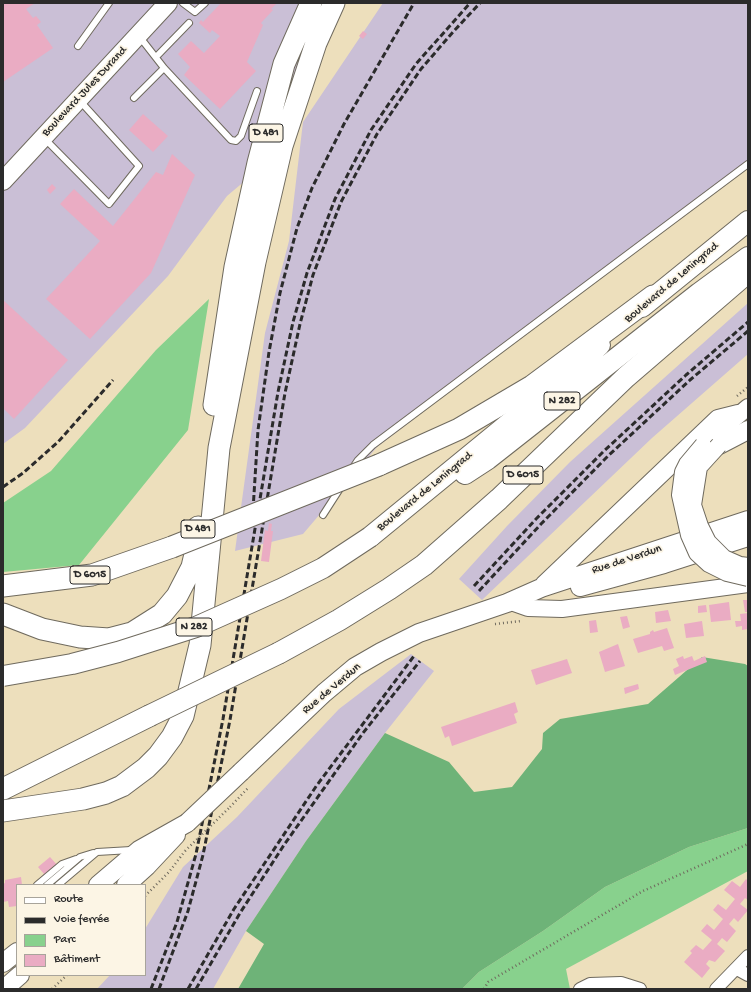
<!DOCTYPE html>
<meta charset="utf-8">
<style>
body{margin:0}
#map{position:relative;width:751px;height:992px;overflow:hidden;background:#eddfbc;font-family:"Gochi Hand",sans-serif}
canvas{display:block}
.frame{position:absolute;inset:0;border:4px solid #2b2b2b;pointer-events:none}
.legend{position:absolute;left:16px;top:884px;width:130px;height:92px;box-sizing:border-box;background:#fcf5e5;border:1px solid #a8a49b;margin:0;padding:5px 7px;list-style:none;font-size:12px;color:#2b2b2b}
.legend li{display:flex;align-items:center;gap:8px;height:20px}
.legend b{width:20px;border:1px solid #a8a49b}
</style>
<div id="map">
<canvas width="751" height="992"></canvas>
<div class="frame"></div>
<ul class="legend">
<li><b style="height:5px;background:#fff"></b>Route</li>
<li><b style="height:5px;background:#2b2b2b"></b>Voie ferrée</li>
<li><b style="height:11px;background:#88d18d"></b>Parc</li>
<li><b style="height:11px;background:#eaacc3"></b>Bâtiment</li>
</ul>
</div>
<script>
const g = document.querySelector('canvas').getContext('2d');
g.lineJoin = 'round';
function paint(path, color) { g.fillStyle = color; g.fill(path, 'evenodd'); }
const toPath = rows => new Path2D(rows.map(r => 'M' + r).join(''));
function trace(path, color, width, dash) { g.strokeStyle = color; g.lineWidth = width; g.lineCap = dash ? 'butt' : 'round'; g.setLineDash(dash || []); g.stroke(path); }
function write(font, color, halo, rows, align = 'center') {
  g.font = font + ' "Gochi Hand",sans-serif'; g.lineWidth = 3.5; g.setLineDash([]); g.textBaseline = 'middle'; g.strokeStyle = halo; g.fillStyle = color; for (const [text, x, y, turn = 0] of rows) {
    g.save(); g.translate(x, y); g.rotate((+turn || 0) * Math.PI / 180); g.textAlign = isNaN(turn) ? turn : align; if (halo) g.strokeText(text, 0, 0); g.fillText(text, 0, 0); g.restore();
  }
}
const industrial = toPath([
 [3,3,335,3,291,142,227,196,168,276,25,428,3,444],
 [383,3,748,3,748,165,377,447,303,534,235,551,265,333,289,241,303,122],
 [748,303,748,354,652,438,482,600,459,579,507,526,570,462],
 [411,654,434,671,385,733,306,841,246,931,213,989,97,989,110,975,145,975,145,929,183,867,237,817,339,709]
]);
const green = toPath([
 [209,299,188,430,79,565,3,572,3,503,51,471,156,350],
 [748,828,748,871,566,969,570,989,462,989,479,972,543,931,605,887,689,847]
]);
const forest = toPath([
 [702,657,745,664,748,666,748,828,689,847,605,887,543,931,479,972,462,989,238,989,264,944,246,931,306,841,385,733,449,762,474,792,512,787,542,749,543,733,560,719,648,704]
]);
const building = toPath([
 [3,3,35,3,26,9,33,18,36,16,41,22,37,25,53,48,3,82],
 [221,3,277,3,271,9,273,10,261,23,263,25,247,62,256,71,220,109,184,75,190,67,178,54,191,41,204,53,220,36,212,30,210,33,199,23,201,20,203,22],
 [363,31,367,34,363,39,359,36],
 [143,114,168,136,153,152,129,130],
 [172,154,195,175,151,273,90,339,46,299,100,241,60,204,74,189,113,226,156,172,163,175],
 [52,184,56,188,50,194,47,190],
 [3,300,68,360,14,419,3,408],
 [269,523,272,524,271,531,273,531,269,562,261,561,265,530,268,531],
 [743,600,748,600,748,612,745,612],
 [729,602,731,620,711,622,709,605],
 [706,605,707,612,698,613,698,606],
 [668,610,671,621,656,623,655,612],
 [748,613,748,629,742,630,742,626,736,627,735,621,741,621,740,614],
 [627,616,630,627,623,629,620,617],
 [596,620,598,632,590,633,589,621],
 [702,621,704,636,686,638,684,624],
 [667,628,674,648,664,651,662,646,638,653,633,639,650,634,650,632,653,630,654,632],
 [618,644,625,666,605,672,599,652],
 [683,656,684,659,692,656,694,661,705,656,707,662,675,675,673,669,679,666,676,659],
 [567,659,572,673,536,685,531,670],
 [638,684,639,689,625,694,624,688],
 [515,702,518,712,514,714,517,723,452,746,449,736,445,738,441,727],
 [50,857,59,867,56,870,62,877,57,882,60,885,48,885,41,877,44,874,38,867],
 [21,877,22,885,17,885,17,906,9,907,8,901,3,902,3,884,5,883,5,880],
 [746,879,748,881,748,900,745,898,740,904,748,910,738,922,734,918,729,924,736,931,727,942,722,938,717,944,725,951,715,962,709,960,706,964,710,968,702,978,684,962,692,953,690,951,696,945,703,950,712,940,701,931,707,924,714,930,723,919,713,910,718,904,726,910,735,899,724,890,732,881,740,887]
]);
const path = toPath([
 [737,396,748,387],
 [495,624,521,621],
 [230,807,248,788],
 [145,896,169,872,185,851],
 [52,989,67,975],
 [484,989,488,982,643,891,748,844]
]);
const service = toPath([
 [183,3,195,12,205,3],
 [139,36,164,68,231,140,236,141,241,136,257,91],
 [78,46,109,3],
 [156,57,189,23],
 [134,98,164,68],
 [44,138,109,204,139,166,80,101],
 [352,469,358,460,373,445,748,164],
 [323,515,341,487],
 [37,885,62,864,76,859],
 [47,885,80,857,93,853],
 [58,885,97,852,131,850]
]);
const minor = toPath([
 [737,969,748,975],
 [580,989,590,984,621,983,640,989],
 [716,989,748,956]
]);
const tertiary = toPath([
 [703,445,748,407],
 [511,602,528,608,562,609,748,584]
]);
const secondary = toPath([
 [3,181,168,3],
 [719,445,748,430],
 [544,585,718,419,738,414],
 [580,587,664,564,748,537],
 [241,772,324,693,355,667,381,652,419,633,507,603,541,588,748,520],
 [98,885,139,850,187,823],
 [126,885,147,866,176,835],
 [3,963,17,952],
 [4,989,20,975]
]);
const primary = toPath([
 [642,307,748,221],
 [465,474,488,459,699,293,748,257],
 [370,537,569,374,600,345]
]);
const trunk = toPath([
 [214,405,235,267,258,163,284,64,311,3],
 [379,465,459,429,532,386,653,296],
 [3,586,92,575,172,547],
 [3,614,42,629,80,637,109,639,132,633,162,614,177,596,192,567,196,550,198,527],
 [279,653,339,620,389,589,424,565,499,499,626,377,748,272],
 [3,789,149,716],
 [3,811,83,799,106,793,122,786,146,768,158,756,172,737,183,716,200,645,219,448,255,262,282,146,316,43,334,3]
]);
const rail = toPath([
 [3,487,23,473,58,442,113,380],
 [253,510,258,430,269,352,280,293,297,228,312,188,344,124,414,3],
 [474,586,536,519,604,451,686,375,748,322],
 [479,591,541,524,608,456,690,380,748,331],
 [151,989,177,922,196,854,223,719,278,392,293,322,307,273,335,199,371,130,416,64,470,3],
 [159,989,188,911,203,855,230,720,285,393,300,324,313,275,341,202,377,134,421,69,453,32,480,3],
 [188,989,234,909,317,785,414,656],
 [196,989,240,913,284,845,363,733,420,661]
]);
const pathBridge = toPath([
 [185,851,230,807]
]);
const tertiaryBridge = toPath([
 [703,445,687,464,683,472,680,495,689,535,697,553,709,564,727,573,748,578],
 [719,445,699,467,693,505,700,526,708,542,724,558,740,565,748,566]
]);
const secondaryBridge = toPath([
 [187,823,241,772]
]);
const primaryBridge = toPath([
 [3,676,72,664,118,652,196,627,281,589,323,568,370,537]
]);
const trunkBridge = toPath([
 [172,547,379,465],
 [149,716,279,653]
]);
const shields = [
 [266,133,34],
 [562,401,36],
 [523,475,40],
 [198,529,34],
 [90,575,40],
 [194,627,36]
];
const shieldNames = [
 ["D 481",266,133],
 ["N 282",562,401],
 ["D 6015",523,475],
 ["D 481",198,529],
 ["D 6015",90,575],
 ["N 282",194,627]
];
const streetNames = [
 ["Boulevard Jules Durand",85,92,-47],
 ["Boulevard de Leningrad",672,283,-40],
 ["Boulevard de Leningrad",425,492,-39],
 ["Rue de Verdun",627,560,-18],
 ["Rue de Verdun",332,689,-40]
];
paint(industrial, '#cabfd6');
paint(green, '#88d18d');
paint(forest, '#6eb378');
paint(building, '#eaacc3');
trace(service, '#6f6a5e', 8);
trace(minor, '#6f6a5e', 14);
trace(tertiary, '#6f6a5e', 18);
trace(secondary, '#6f6a5e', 20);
trace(primary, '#6f6a5e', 22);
trace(trunk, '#6f6a5e', 23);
trace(path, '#6f6a5e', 2.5, [1, 3]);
trace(service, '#fff', 6);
trace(minor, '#fff', 12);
trace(tertiary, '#fff', 16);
trace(secondary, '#fff', 18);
trace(primary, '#fff', 20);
trace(trunk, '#fff', 21);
trace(rail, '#2b2b2b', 3, [6, 3]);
trace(tertiaryBridge, '#6f6a5e', 18, []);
trace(secondaryBridge, '#6f6a5e', 20, []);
trace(primaryBridge, '#6f6a5e', 22, []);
trace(trunkBridge, '#6f6a5e', 23, []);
trace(pathBridge, '#6f6a5e', 2.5, [1, 3]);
trace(tertiaryBridge, '#fff', 16);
trace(secondaryBridge, '#fff', 18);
trace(primaryBridge, '#fff', 20);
trace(trunkBridge, '#fff', 21);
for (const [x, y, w] of shields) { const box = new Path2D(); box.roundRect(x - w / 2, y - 9, w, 18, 3); g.fillStyle = '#fcf5e5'; g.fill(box); trace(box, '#2b2b2b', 1); }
write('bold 11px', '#2b2b2b', null, shieldNames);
write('12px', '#2b2b2b', '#fcf5e5', streetNames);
</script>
